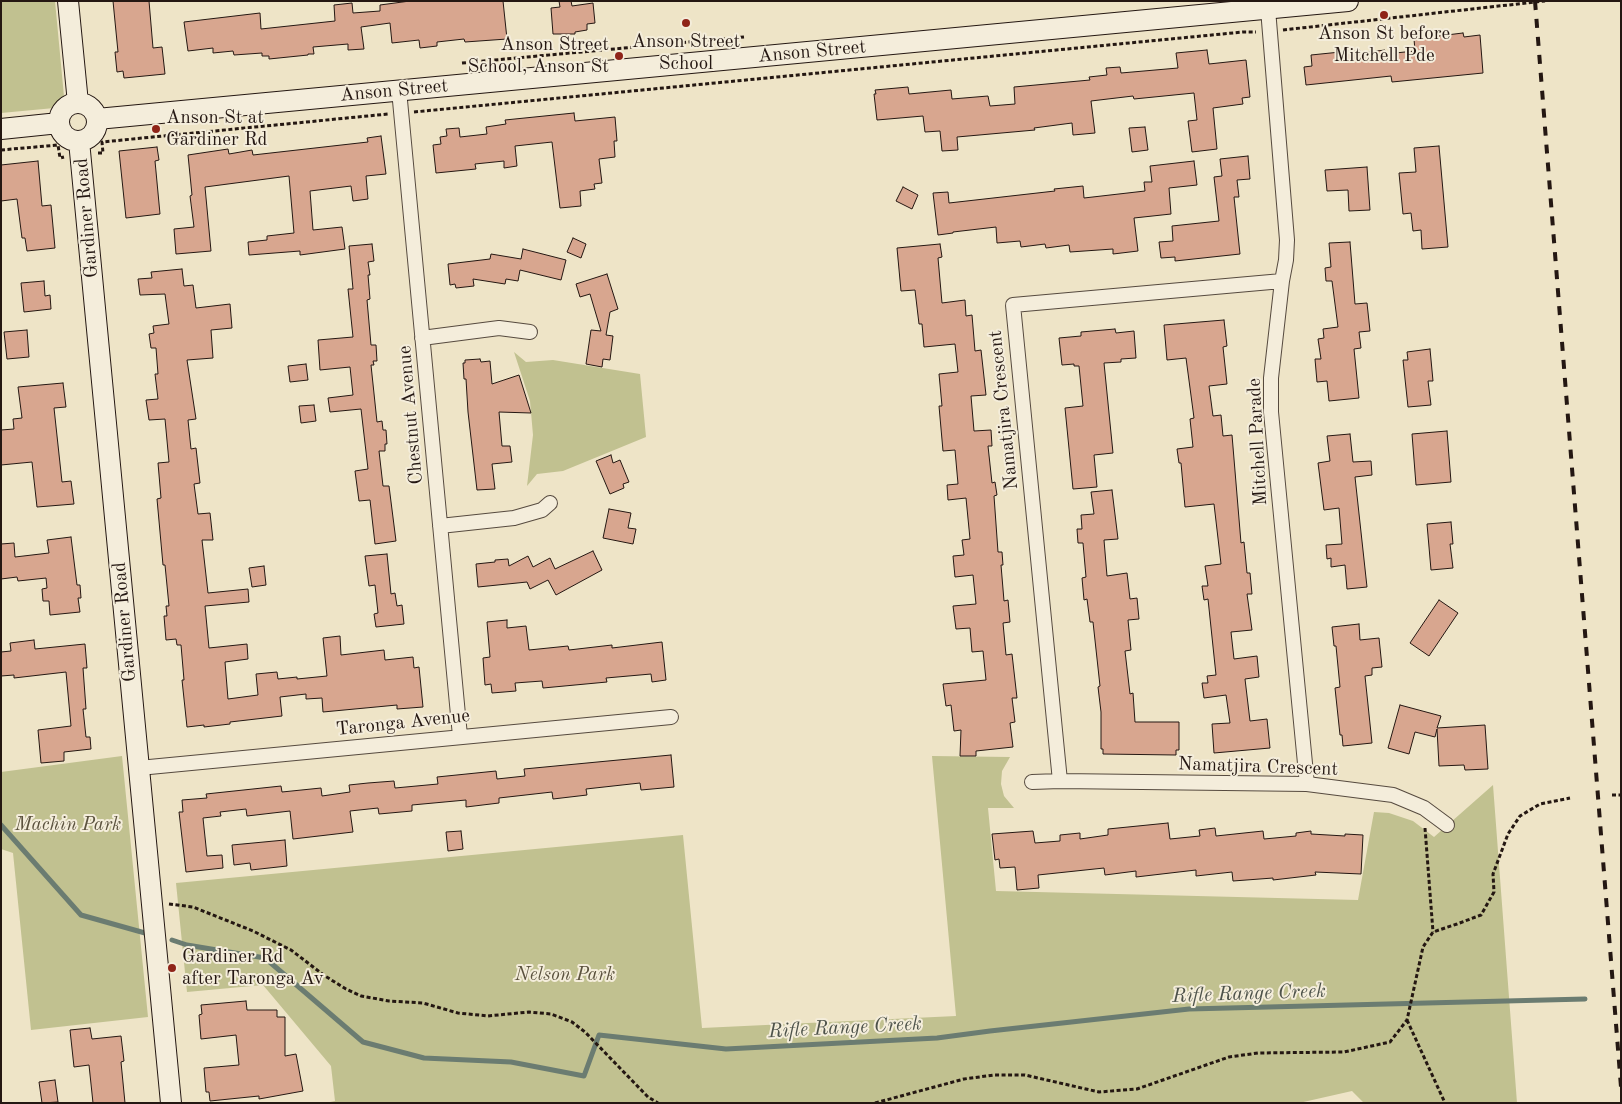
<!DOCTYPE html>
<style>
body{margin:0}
#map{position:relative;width:1622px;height:1104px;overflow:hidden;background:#eee4c7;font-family:"Old Standard TT",serif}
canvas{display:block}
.frame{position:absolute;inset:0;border:2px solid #241712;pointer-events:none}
</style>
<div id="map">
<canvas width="1622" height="1104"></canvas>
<div class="frame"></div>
</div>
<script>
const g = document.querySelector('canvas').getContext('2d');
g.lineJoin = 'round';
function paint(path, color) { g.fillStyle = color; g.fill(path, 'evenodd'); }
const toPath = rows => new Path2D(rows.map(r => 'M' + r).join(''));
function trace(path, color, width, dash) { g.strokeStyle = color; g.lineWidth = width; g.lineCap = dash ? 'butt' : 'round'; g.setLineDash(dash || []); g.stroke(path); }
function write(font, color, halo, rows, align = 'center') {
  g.font = font + ' "Old Standard TT",serif'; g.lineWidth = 4; g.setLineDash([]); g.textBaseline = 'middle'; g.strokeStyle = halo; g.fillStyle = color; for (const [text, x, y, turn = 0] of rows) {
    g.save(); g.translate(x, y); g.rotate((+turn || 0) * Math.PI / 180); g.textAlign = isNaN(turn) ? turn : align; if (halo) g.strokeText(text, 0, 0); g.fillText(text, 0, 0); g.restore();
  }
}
const green = toPath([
 [1,1,55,1,65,107,1,113],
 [514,352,526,362,553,360,640,374,646,437,563,471,537,474,527,486,533,435,530,401],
 [122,756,148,1017,31,1030,13,853,1,849,1,772],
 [932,756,1010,757,1002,771,1001,784,1004,796,1014,808,988,808,996,891,1358,900,1374,812,1389,813,1413,821,1434,837,1493,785,1517,1103,1364,1103,1352,1091,1299,1103,325,1103,335,1101,331,1066,263,985,187,992,176,883,683,835,702,1028,956,1016]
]);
const stream = toPath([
 [1,825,81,915,145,933],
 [172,940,187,945,265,958,363,1042,424,1058,511,1062,584,1076,599,1035,726,1049,937,1038,990,1031,1189,1009,1585,999]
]);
const building = toPath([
 [113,1,149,1,153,48,162,47,165,74,124,78,123,71,117,72,115,52,118,52,113,1],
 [410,1,503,1,507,39,465,42,464,39,437,42,437,46,420,48,419,40,392,43,390,23,361,27,364,49,348,50,348,44,313,47,314,54,308,54,308,55,269,59,269,56,262,56,262,53,234,55,233,51,213,53,213,48,188,51,184,22,260,13,261,29,335,21,334,5,352,3,353,13,380,11,380,5,410,1],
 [559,1,571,1,572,6,593,3,595,23,587,24,587,30,575,32,575,34,553,34,551,8,560,7,559,1],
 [1463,33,1464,37,1480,35,1483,73,1392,82,1391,76,1306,85,1304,67,1312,66,1311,55,1360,50,1361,53,1385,50,1385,54,1415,51,1414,39,1463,33],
 [1207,50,1209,64,1246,60,1250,97,1242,98,1243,104,1213,108,1217,149,1192,152,1188,121,1197,120,1194,93,1134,99,1133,96,1091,101,1095,133,1073,135,1072,123,1034,128,1035,130,957,137,958,150,942,151,940,131,925,132,923,116,877,120,874,94,876,94,875,90,908,87,909,94,951,90,952,99,988,96,990,106,1015,104,1014,87,1090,80,1089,77,1107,75,1106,68,1120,67,1121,73,1178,68,1176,53,1207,50],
 [574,113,575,121,615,117,617,141,614,141,615,157,599,159,602,183,594,184,595,189,580,191,581,206,560,208,552,142,515,146,517,166,504,168,504,161,475,164,476,169,436,173,433,145,441,144,440,137,447,136,446,129,459,128,460,137,487,134,486,127,506,124,505,120,574,113],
 [1145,127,1148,150,1132,152,1129,128,1145,127],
 [381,136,386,174,366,176,368,199,353,201,351,186,310,191,313,230,342,227,345,249,300,255,300,251,249,255,248,242,267,240,267,236,294,233,289,176,205,187,211,251,176,254,174,229,194,227,190,196,192,195,188,155,228,149,229,154,252,150,253,155,368,142,367,138,381,136],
 [1439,146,1448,247,1422,249,1421,230,1413,231,1411,213,1403,214,1399,173,1416,172,1414,148,1439,146],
 [157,147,159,160,155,161,160,214,126,218,119,151,157,147],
 [1248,156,1250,179,1237,180,1239,197,1234,197,1240,254,1175,261,1175,257,1161,258,1159,242,1173,241,1172,226,1219,221,1214,177,1222,176,1220,159,1248,156],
 [38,161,42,206,51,205,55,248,27,251,25,238,22,238,17,199,1,201,1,165,38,161],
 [1194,161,1197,185,1169,188,1171,214,1134,218,1138,251,1113,254,1113,249,1070,252,1069,245,1046,248,1045,244,1021,247,1020,241,997,243,996,227,953,232,953,233,938,235,933,193,948,192,949,203,1055,191,1054,189,1083,186,1084,198,1145,191,1144,182,1152,182,1150,166,1194,161],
 [1367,167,1370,210,1349,211,1348,190,1327,191,1325,170,1367,167],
 [903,187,918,195,912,209,896,201,903,187],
 [573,238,586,244,581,258,567,252,573,238],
 [1350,242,1355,304,1367,303,1370,331,1359,332,1361,348,1354,349,1359,398,1329,401,1327,381,1317,382,1315,359,1321,359,1318,339,1324,338,1323,329,1338,327,1332,281,1326,281,1325,268,1331,267,1329,243,1350,242],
 [372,244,374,261,368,262,370,275,368,275,370,299,367,300,371,345,376,345,377,361,373,361,374,365,371,365,377,422,382,421,383,430,386,430,387,444,385,444,385,451,379,451,383,486,389,486,396,541,375,544,370,500,359,501,355,471,368,469,361,409,330,412,328,398,353,395,350,367,320,370,318,340,353,337,348,289,353,289,349,246,372,244],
 [940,244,942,257,938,258,942,303,965,300,966,316,972,315,975,351,981,350,986,395,971,396,974,431,991,430,992,446,988,446,992,483,995,482,997,495,994,496,998,552,1002,552,1003,565,1001,565,1004,601,1008,600,1010,622,1003,623,1006,655,1012,654,1017,698,1012,698,1015,722,1010,723,1013,747,976,751,976,756,960,756,961,730,954,731,951,705,946,706,943,684,986,680,983,651,972,652,970,628,956,629,953,606,976,604,973,575,955,577,953,556,964,555,962,540,970,539,966,498,948,500,947,485,958,484,955,450,943,451,939,406,942,406,939,374,958,372,955,344,924,347,922,324,919,324,915,290,901,291,897,248,940,244],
 [523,249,566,260,561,280,520,270,518,281,506,279,505,284,473,279,474,286,456,288,455,284,450,285,448,264,490,259,491,254,521,259,523,249],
 [182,269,184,286,193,285,196,308,230,304,232,328,211,330,213,358,187,360,196,419,188,420,191,449,196,448,200,483,194,484,198,514,210,513,213,540,202,540,208,593,248,589,249,602,205,606,209,648,247,644,248,659,225,662,228,699,258,695,256,674,277,672,278,679,297,677,297,679,327,676,323,638,340,636,341,655,384,650,385,660,413,657,414,668,419,667,423,707,397,709,397,705,323,712,322,698,306,699,306,694,280,697,282,716,230,722,230,724,204,727,204,725,187,727,182,680,184,680,181,645,177,645,176,639,166,640,164,616,167,616,166,606,169,606,165,565,163,565,157,499,161,498,158,463,169,462,165,419,149,420,146,400,158,399,155,374,158,374,156,348,151,348,149,334,154,333,153,326,169,324,165,294,140,295,138,279,152,278,151,272,182,269],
 [607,274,618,309,610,312,606,335,613,336,610,360,603,359,602,367,586,364,591,330,601,331,590,294,580,297,576,284,607,274],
 [44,281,45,296,50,295,51,309,24,312,21,283,44,281],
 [1224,320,1227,346,1223,347,1227,384,1209,386,1213,416,1221,415,1223,436,1232,435,1241,543,1244,542,1247,573,1250,573,1252,594,1247,594,1252,630,1231,632,1234,659,1257,656,1259,677,1245,679,1250,721,1267,719,1270,748,1214,753,1212,724,1230,723,1226,695,1204,698,1202,683,1208,683,1207,676,1216,675,1208,599,1204,600,1202,586,1208,586,1205,566,1221,564,1214,504,1185,507,1181,463,1179,463,1177,449,1193,447,1190,419,1194,418,1186,358,1167,360,1164,325,1224,320],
 [1115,329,1116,333,1134,331,1136,358,1121,359,1121,362,1104,363,1113,453,1094,455,1097,487,1073,489,1065,408,1083,406,1079,366,1074,366,1074,364,1062,365,1059,338,1081,336,1081,332,1115,329],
 [27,330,29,357,7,359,4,332,27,330],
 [1430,349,1433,381,1428,381,1431,405,1408,407,1403,360,1408,360,1407,352,1430,349],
 [480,359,481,362,490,361,492,384,519,375,531,413,499,412,502,446,510,446,512,462,492,464,495,489,477,490,468,412,466,379,464,379,463,363,465,363,465,360,480,359],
 [306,364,308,380,290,382,288,366,306,364],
 [63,383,66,407,54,408,62,482,71,481,74,504,37,507,32,462,1,465,1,430,14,429,13,419,22,418,18,387,63,383],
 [314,405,316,421,301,423,299,406,314,405],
 [1447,431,1451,482,1416,485,1412,434,1447,431],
 [1350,434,1353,462,1371,461,1372,475,1355,477,1367,587,1347,589,1345,565,1331,567,1331,558,1327,559,1326,545,1342,544,1339,508,1324,510,1318,463,1330,461,1327,436,1350,434],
 [611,455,613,463,620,460,629,482,623,484,624,488,610,494,596,461,611,455],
 [1112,490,1118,539,1104,540,1107,576,1127,573,1130,599,1137,598,1139,619,1128,620,1131,650,1125,651,1130,694,1133,693,1135,722,1179,722,1179,750,1176,750,1176,755,1103,754,1103,749,1101,749,1101,712,1098,687,1100,686,1093,622,1090,622,1087,599,1084,600,1082,578,1086,577,1083,543,1078,543,1077,529,1082,529,1081,515,1094,514,1091,492,1112,490],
 [609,509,631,513,628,528,636,529,633,544,603,538,609,509],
 [1451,522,1453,544,1450,544,1453,568,1431,570,1427,524,1451,522],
 [71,537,77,585,80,585,81,598,78,598,80,612,50,615,49,601,43,601,42,589,47,588,46,578,18,581,17,577,1,579,1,544,14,543,15,557,49,553,47,540,71,537],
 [593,551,602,570,556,595,548,580,530,589,527,582,478,587,476,564,495,562,495,560,508,559,509,566,528,556,533,567,550,558,555,569,593,551],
 [387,554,391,594,395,593,397,606,402,605,404,624,376,627,374,614,378,613,375,585,369,586,365,556,387,554],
 [264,566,266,585,252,587,249,568,264,566],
 [1439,600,1458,613,1429,656,1410,643,1439,600],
 [507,620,507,628,526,626,529,650,568,646,569,650,612,645,612,648,662,642,666,680,652,682,651,674,606,678,607,682,543,688,542,681,515,683,516,691,492,693,491,684,485,685,483,658,490,657,487,622,507,620],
 [1359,624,1360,640,1379,638,1382,667,1372,668,1372,675,1365,676,1372,743,1343,746,1342,735,1340,735,1335,688,1340,687,1336,646,1334,646,1332,627,1359,624],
 [34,640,35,649,85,644,87,668,83,668,86,709,83,709,86,737,90,737,91,749,64,752,64,761,41,763,38,730,71,726,66,672,14,678,14,675,1,676,1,652,11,651,10,643,34,640],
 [1400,705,1441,716,1437,728,1485,725,1488,769,1465,770,1464,765,1439,766,1437,729,1435,737,1415,732,1409,754,1388,748,1400,705],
 [671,755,674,787,641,790,640,783,586,789,587,795,553,799,552,792,499,798,499,803,466,807,466,800,412,805,412,811,379,814,378,808,350,811,353,832,293,839,290,811,247,816,246,809,220,812,221,816,203,818,207,856,222,855,223,868,186,872,179,812,183,812,182,800,207,798,206,794,281,786,282,792,321,788,322,796,350,792,349,785,368,783,394,781,395,788,438,784,437,777,496,771,497,779,525,776,524,769,671,755],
 [1168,823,1170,839,1200,836,1199,830,1215,828,1216,836,1263,831,1264,839,1296,836,1296,833,1311,831,1311,834,1345,836,1345,834,1363,835,1361,874,1315,872,1316,875,1273,880,1273,878,1233,881,1232,872,1196,876,1196,870,1136,877,1136,871,1105,875,1104,868,1038,875,1039,888,1017,890,1015,867,1000,868,999,859,995,860,992,834,1033,831,1035,843,1060,841,1060,835,1080,833,1080,839,1108,835,1108,829,1168,823],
 [461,831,463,849,448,851,446,832,461,831],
 [285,840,287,866,251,870,250,863,234,865,232,845,285,840],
 [246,1001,247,1010,277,1010,277,1017,285,1017,285,1056,296,1054,303,1091,259,1099,259,1096,210,1101,209,1092,206,1092,204,1068,239,1065,236,1035,201,1039,199,1015,202,1014,201,1005,246,1001],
 [90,1028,92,1039,121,1036,124,1061,121,1062,125,1103,93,1103,89,1065,74,1067,70,1030,90,1028],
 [55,1080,58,1102,42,1103,39,1082,55,1080]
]);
const path = toPath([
 [1283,30,1490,7],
 [462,63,744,37],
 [414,112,1243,32,1256,32],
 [1,150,58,145,60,158,64,157],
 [98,153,103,153,102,142,388,114],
 [1612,795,1621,795],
 [1425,828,1433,932],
 [169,904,193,907,253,931,291,950,325,976,346,989,361,996,389,1001,423,1003,458,1013,488,1016,529,1012,551,1014,572,1022,585,1032,648,1097,658,1103],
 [1407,1020,1445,1103],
 [875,1103,964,1079,994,1075,1025,1075,1099,1092,1137,1089,1229,1057,1258,1053,1344,1052,1390,1042,1407,1020,1423,947,1433,932,1457,924,1481,915,1494,892,1493,874,1508,834,1520,816,1540,804,1570,798]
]);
const street = toPath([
 [1268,9,1287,240,1286,260,1282,281,1271,378,1271,412,1307,784],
 [399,90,460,736],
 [1282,281,1013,305,1060,781,1307,784,1393,795,1424,808,1447,825],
 [422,338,499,328,530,332],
 [440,526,514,518,542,510,550,503],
 [139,768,671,717],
 [1032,782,1060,781]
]);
const secondary = toPath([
 [68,1,78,103],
 '59 122a19 19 0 1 1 38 0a19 19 0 1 1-38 0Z',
 [97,119,1348,1],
 [1,129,59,123],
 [79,141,171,1103]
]);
const rail = toPath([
 [1535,1,1621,1087]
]);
const pathBridge = toPath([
 [1490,7,1545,1]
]);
const markers = [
 [1384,15,5,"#8f2418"],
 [686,23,5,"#8f2418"],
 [619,56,5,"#8f2418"],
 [156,129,5,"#8f2418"],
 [172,968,5,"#8f2418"]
];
const poiNames = [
 ["Anson St before",1384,34],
 ["Mitchell Pde",1384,56],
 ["Anson Street",686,42],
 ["School",686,64],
 ["Anson Street",609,45,"right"],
 ["School, Anson St",609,67,"right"],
 ["Anson St at",166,118,"left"],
 ["Gardiner Rd",166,140,"left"],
 ["Gardiner Rd",182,957,"left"],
 ["after Taronga Av",182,979,"left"]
];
const streetNames = [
 ["Anson Street",812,52,-5],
 ["Anson Street",394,91,-5],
 ["Gardiner Road",87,218,-95],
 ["Namatjira Crescent",1004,410,-96],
 ["Chestnut Avenue",411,415,-95],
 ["Mitchell Parade",1258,442,-93],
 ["Gardiner Road",125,622,-95],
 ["Taronga Avenue",403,723,-6],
 ["Namatjira Crescent",1258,767,2]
];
const parkNames = [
 ["Machin Park",68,825],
 ["Nelson Park",565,975]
];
const waterNames = [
 ["Rifle Range Creek",1249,994,-2],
 ["Rifle Range Creek",845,1028,-3]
];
paint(green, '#c1c190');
trace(stream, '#6b7c71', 5);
paint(building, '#d8a68f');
trace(building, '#241712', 1);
trace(street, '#564a3f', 16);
trace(secondary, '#241712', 22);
trace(path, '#241712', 3, [4, 2.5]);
trace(street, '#f4eddb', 14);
trace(secondary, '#f4eddb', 20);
trace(rail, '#241712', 4, [9, 9]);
trace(pathBridge, '#241712', 3, [4, 2.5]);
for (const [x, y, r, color] of markers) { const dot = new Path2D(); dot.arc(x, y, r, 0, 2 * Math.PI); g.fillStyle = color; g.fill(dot); trace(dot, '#f4eddb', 2); }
write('19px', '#241712', '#f4eddb', poiNames);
write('19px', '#241712', '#f4eddb', streetNames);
write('italic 19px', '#5b523e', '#f4eddb', parkNames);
write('italic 20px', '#4d524a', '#f4eddb', waterNames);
</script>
